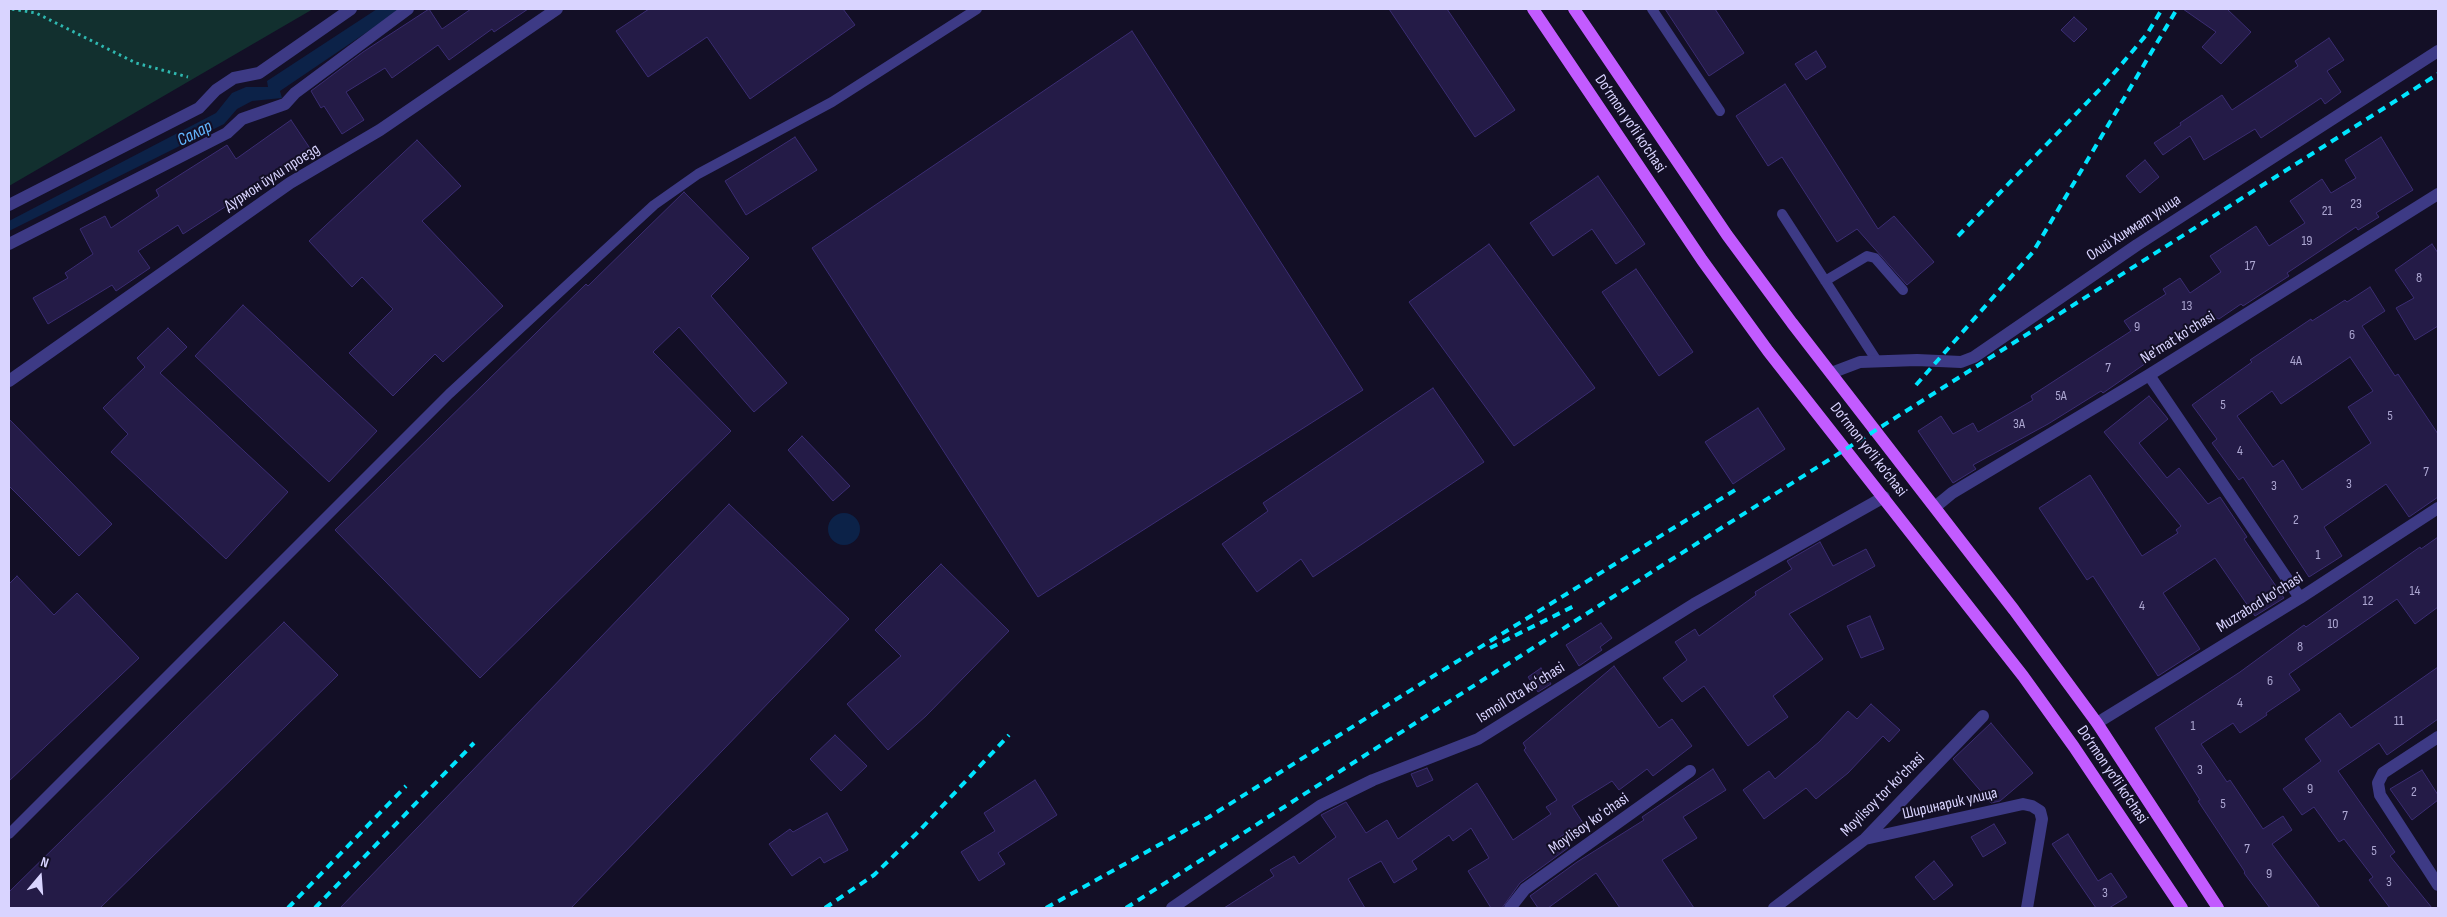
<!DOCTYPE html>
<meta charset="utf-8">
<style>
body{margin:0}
#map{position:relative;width:2447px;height:917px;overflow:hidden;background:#130f26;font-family:"Sofia Sans Condensed",sans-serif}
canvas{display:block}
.frame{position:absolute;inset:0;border:10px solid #d9d4ff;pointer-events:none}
.north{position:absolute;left:15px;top:852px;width:50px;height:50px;-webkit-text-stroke:4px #130f26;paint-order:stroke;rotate:18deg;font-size:14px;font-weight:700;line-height:20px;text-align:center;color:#d9d4ff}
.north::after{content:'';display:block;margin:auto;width:18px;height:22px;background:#d9d4ff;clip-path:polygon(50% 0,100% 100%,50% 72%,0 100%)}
</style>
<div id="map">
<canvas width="2447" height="917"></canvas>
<div class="frame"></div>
<div class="north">N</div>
</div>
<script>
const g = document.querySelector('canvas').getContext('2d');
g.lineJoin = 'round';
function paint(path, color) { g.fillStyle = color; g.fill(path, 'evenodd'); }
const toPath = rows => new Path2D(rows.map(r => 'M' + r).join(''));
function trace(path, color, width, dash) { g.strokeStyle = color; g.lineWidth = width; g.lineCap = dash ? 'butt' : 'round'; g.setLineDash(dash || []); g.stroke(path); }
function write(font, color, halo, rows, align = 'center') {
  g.font = font + ' "Sofia Sans Condensed",sans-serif'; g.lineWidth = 4; g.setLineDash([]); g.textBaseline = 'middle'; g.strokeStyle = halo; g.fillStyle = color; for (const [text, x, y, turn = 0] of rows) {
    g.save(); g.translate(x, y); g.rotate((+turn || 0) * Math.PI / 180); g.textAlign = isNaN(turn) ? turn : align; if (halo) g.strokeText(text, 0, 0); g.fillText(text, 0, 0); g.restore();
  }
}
const green = toPath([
 [9,9,313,9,9,186]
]);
const water = toPath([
 [377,9,401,9,280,91,282,98,252,101,237,109,224,124,9,231,9,221,216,113,232,93,246,87,268,87,267,81],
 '828 529a16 16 0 1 1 32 0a16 16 0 1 1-32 0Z'
]);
const building = toPath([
 [429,9,442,29,471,9,528,9,494,32,492,29,449,60,438,45,392,78,385,68,346,92,364,120,342,134,324,106,321,108,311,91,363,52,429,9],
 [649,9,843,9,855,25,750,99,707,37,648,77,616,31,649,9],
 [1389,9,1447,9,1515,110,1475,137,1389,9],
 [1665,9,1715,9,1744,53,1709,76,1665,9],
 [2183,9,2227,9,2251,32,2221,64,2202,47,2216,32,2183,9],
 [2074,17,2087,29,2074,42,2061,30,2074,17],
 [1132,31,1363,390,1038,597,812,248,1132,31],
 [2329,38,2344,60,2327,71,2341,92,2325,104,2321,98,2261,138,2255,129,2204,160,2190,136,2163,155,2154,143,2181,125,2180,123,2222,95,2232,110,2298,66,2295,61,2329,38],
 [1816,51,1826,67,1806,80,1795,64,1816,51],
 [1785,84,1878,229,1894,216,1934,262,1907,285,1857,229,1837,242,1782,157,1768,166,1736,116,1785,84],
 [291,120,313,153,265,187,262,183,183,234,178,225,138,251,150,268,116,291,112,285,48,324,33,298,68,278,65,273,93,254,80,229,105,216,111,228,159,196,156,190,227,145,236,159,291,120],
 [795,137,817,170,746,215,725,181,795,137],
 [2381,137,2413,190,2376,213,2379,217,2358,230,2356,227,2287,273,2289,276,2243,306,2241,304,2219,319,2217,318,2194,334,2192,331,2103,393,2101,391,2048,424,1973,465,1976,469,1953,483,1918,431,1941,416,1953,434,1973,423,1978,432,2033,400,2031,396,2131,331,2124,321,2166,294,2163,289,2180,278,2190,293,2221,272,2210,256,2256,226,2269,246,2305,223,2290,201,2322,179,2331,193,2356,178,2345,160,2381,137],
 [417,140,461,186,422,221,503,306,443,362,435,354,393,396,349,353,393,309,362,277,352,287,309,241,417,140],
 [2145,160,2159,177,2140,193,2126,176,2145,160],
 [1598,176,1645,244,1616,264,1592,229,1553,256,1530,223,1598,176],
 [684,192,749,258,711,296,787,383,754,412,679,327,653,352,731,431,480,678,335,530,586,284,588,286,684,192],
 [1489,244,1595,388,1514,446,1409,302,1489,244],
 [2432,244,2438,253,2438,326,2415,340,2396,308,2414,298,2395,270,2432,244],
 [1636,269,1693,352,1659,376,1602,292,1636,269],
 [2370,287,2385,311,2362,326,2395,376,2398,374,2438,434,2438,497,2409,517,2386,484,2324,527,2342,556,2309,577,2243,477,2239,480,2212,443,2217,439,2192,405,2252,362,2250,360,2311,319,2312,321,2345,300,2347,302,2370,287],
 [2350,357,2373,391,2348,407,2371,443,2302,490,2283,460,2273,467,2237,416,2272,391,2281,404,2350,357],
 [243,305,377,431,329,482,195,356,243,305],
 [168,328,187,347,160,373,288,492,226,559,111,452,128,434,103,408,145,367,137,358,168,328],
 [1433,388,1484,462,1313,577,1301,559,1257,592,1222,544,1268,511,1263,503,1433,388],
 [2149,396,2168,419,2139,443,2167,478,2179,468,2208,504,2220,497,2247,537,2244,539,2284,598,2255,616,2215,558,2163,593,2200,649,2158,676,2093,576,2087,580,2039,508,2090,475,2142,556,2178,533,2176,530,2181,526,2104,432,2149,396],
 [1758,408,1785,449,1733,484,1705,442,1758,408],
 [9,419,112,524,79,556,9,486,9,419],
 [802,436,850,486,833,501,788,450,802,436],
 [729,504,849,619,571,908,340,908,729,504],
 [2438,537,2438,607,2415,624,2397,599,2289,674,2300,690,2266,713,2267,715,2240,733,2233,723,2201,744,2227,782,2230,780,2263,829,2283,816,2292,830,2272,844,2320,908,2270,908,2244,873,2245,872,2198,801,2200,800,2155,728,2240,672,2304,625,2306,627,2420,547,2421,549,2438,537],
 [1820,542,1833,566,1866,549,1875,566,1789,614,1823,659,1773,696,1788,717,1748,746,1704,686,1682,702,1663,678,1687,660,1675,642,1695,629,1699,636,1756,595,1755,592,1792,569,1787,561,1820,542],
 [941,564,1009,631,926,716,888,750,847,704,901,656,875,630,941,564],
 [17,576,54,615,77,593,139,658,9,781,9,584,17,576],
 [1870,616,1884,649,1861,658,1847,626,1870,616],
 [284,622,338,675,100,908,9,908,9,892,284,622],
 [1601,623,1612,638,1600,647,1602,650,1579,666,1566,645,1601,623],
 [1614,666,1659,728,1672,719,1692,746,1653,776,1647,769,1619,790,1612,781,1572,806,1583,823,1560,837,1568,848,1520,883,1502,908,1491,908,1468,871,1489,858,1471,828,1453,841,1449,835,1412,861,1417,869,1394,883,1381,861,1348,879,1365,908,1224,908,1274,876,1270,870,1294,856,1299,864,1336,837,1321,815,1346,802,1366,833,1387,820,1398,839,1477,783,1513,840,1551,814,1546,807,1557,800,1524,750,1526,748,1523,743,1614,666],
 [2438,667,2438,719,2387,755,2379,743,2338,771,2395,852,2390,856,2432,908,2390,908,2369,880,2373,877,2344,839,2339,842,2314,807,2302,815,2283,789,2321,761,2305,739,2340,713,2351,728,2438,667],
 [1541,668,1551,684,1538,692,1528,677,1541,668],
 [1871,704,1900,730,1889,742,1883,736,1848,773,1816,799,1806,788,1764,819,1743,790,1769,771,1775,779,1819,742,1848,711,1857,719,1871,704],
 [1991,723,2033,773,2000,801,1991,803,1953,759,1991,723],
 [835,735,867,766,841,791,810,759,835,735],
 [1427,768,1433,780,1417,787,1411,774,1427,768],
 [1713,769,1726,790,1683,817,1697,838,1662,860,1694,908,1620,908,1596,873,1548,908,1538,908,1530,896,1577,862,1644,820,1642,817,1713,769],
 [2422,770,2438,795,2438,800,2412,820,2390,789,2422,770],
 [1035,780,1057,815,998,853,1005,864,979,881,961,852,995,831,984,813,1035,780],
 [827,813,848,850,824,863,820,857,792,876,769,844,790,829,793,832,827,813],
 [1994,824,2006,843,1983,857,1971,837,1994,824],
 [2068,834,2098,881,2111,873,2127,897,2109,908,2096,908,2052,844,2068,834],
 [1934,861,1953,885,1934,900,1915,877,1934,861]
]);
const path = toPath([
 [12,9,36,13,136,63,188,77]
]);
const service = toPath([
 [1652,9,1720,111],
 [1782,214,1877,361],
 [1825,281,1867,256,1875,258,1903,290],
 [9,834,449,394,654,205,698,174,832,102,977,9]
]);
const pedestrian = toPath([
 [9,205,199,108,216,90,234,78,259,73,351,9]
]);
const minor = toPath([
 [9,244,227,133,242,119,285,104,295,93,408,9],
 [1831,373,1860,362,1917,360,1961,362,1974,357,2137,245,2438,51],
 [2149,375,2300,598],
 [9,381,290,183,380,130,557,9],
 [1935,507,1952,493,2149,375,2438,194],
 [2097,723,2300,598,2438,508],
 [2438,737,2383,773,2378,783,2380,795,2438,885],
 [1865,839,2023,804,2032,806,2040,811,2042,819,2027,908],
 [1172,908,1320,806,1373,780,1478,739,1694,604,1884,497],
 [1510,908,1525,889,1690,771],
 [1774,908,1865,839,1983,716]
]);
const primary = toPath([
 [1533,9,1702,260,1768,351,2023,676,2074,747,2182,908],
 [1574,9,1727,235,1792,323,2014,610,2097,723,2218,908]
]);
const rail = toPath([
 [1958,236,2104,85,2147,34,2162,9],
 [1916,385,2033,252,2177,9],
 [1490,648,1576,605],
 [288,908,406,786],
 [315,908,474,743],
 [825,908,874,875,919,831,1009,735],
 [1046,908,1209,817,1427,680,1740,487],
 [1126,908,1655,570,2438,74]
]);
const numberNames = [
 ["23",2356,204],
 ["21",2327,211],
 ["19",2307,241],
 ["17",2250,266],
 ["8",2419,278],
 ["13",2187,306],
 ["9",2137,327],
 ["6",2352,335],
 ["4A",2296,361],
 ["7",2108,368],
 ["5A",2061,396],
 ["5",2223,405],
 ["5",2390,416],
 ["3A",2019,424],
 ["4",2240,451],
 ["7",2426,472],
 ["3",2349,484],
 ["3",2274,486],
 ["2",2296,520],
 ["1",2318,555],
 ["14",2415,591],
 ["12",2368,601],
 ["4",2142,606],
 ["10",2333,624],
 ["8",2300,647],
 ["6",2270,681],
 ["4",2240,703],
 ["11",2399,721],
 ["1",2193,726],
 ["3",2200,770],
 ["9",2310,789],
 ["2",2414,792],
 ["5",2223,804],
 ["7",2345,816],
 ["7",2247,849],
 ["5",2374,851],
 ["9",2269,874],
 ["3",2389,882],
 ["3",2105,893]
];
const streetNames = [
 ["Do‘rmon yo‘li ko‘chasi",1630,124,56],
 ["Дурмон йули проезд",272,178,-33],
 ["Олий Химмат улица",2134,228,-33],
 ["Ne'mat ko'chasi",2178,338,-32],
 ["Do‘rmon yo‘li ko‘chasi",1868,450,52],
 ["Muzrabod ko'chasi",2260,603,-32],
 ["Ismoil Ota koʻchasi",1521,693,-32],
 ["Do‘rmon yo‘li ko‘chasi",2112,775,56],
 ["Moylisoy tor ko'chasi",1883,795,-45],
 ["Ширинарик улица",1950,804,-13],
 ["Moylisoy koʻchasi",1589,824,-35]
];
const waterNames = [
 ["Салар",195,134,-27]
];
paint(green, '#12302f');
paint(water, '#0c2248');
paint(building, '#241b47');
trace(building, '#3b2d73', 1);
trace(path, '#2fb8b0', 3, [2.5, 4]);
trace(service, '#3d3a85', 10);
trace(pedestrian, '#3d3a85', 12);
trace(minor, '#3d3a85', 12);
trace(primary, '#c25bff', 12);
trace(rail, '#00e5ff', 4, [8, 6]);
write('14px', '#aca6d1', null, numberNames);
write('16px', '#d9d4ff', '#130f26', streetNames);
write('italic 18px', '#62b6ff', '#130f26', waterNames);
</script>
